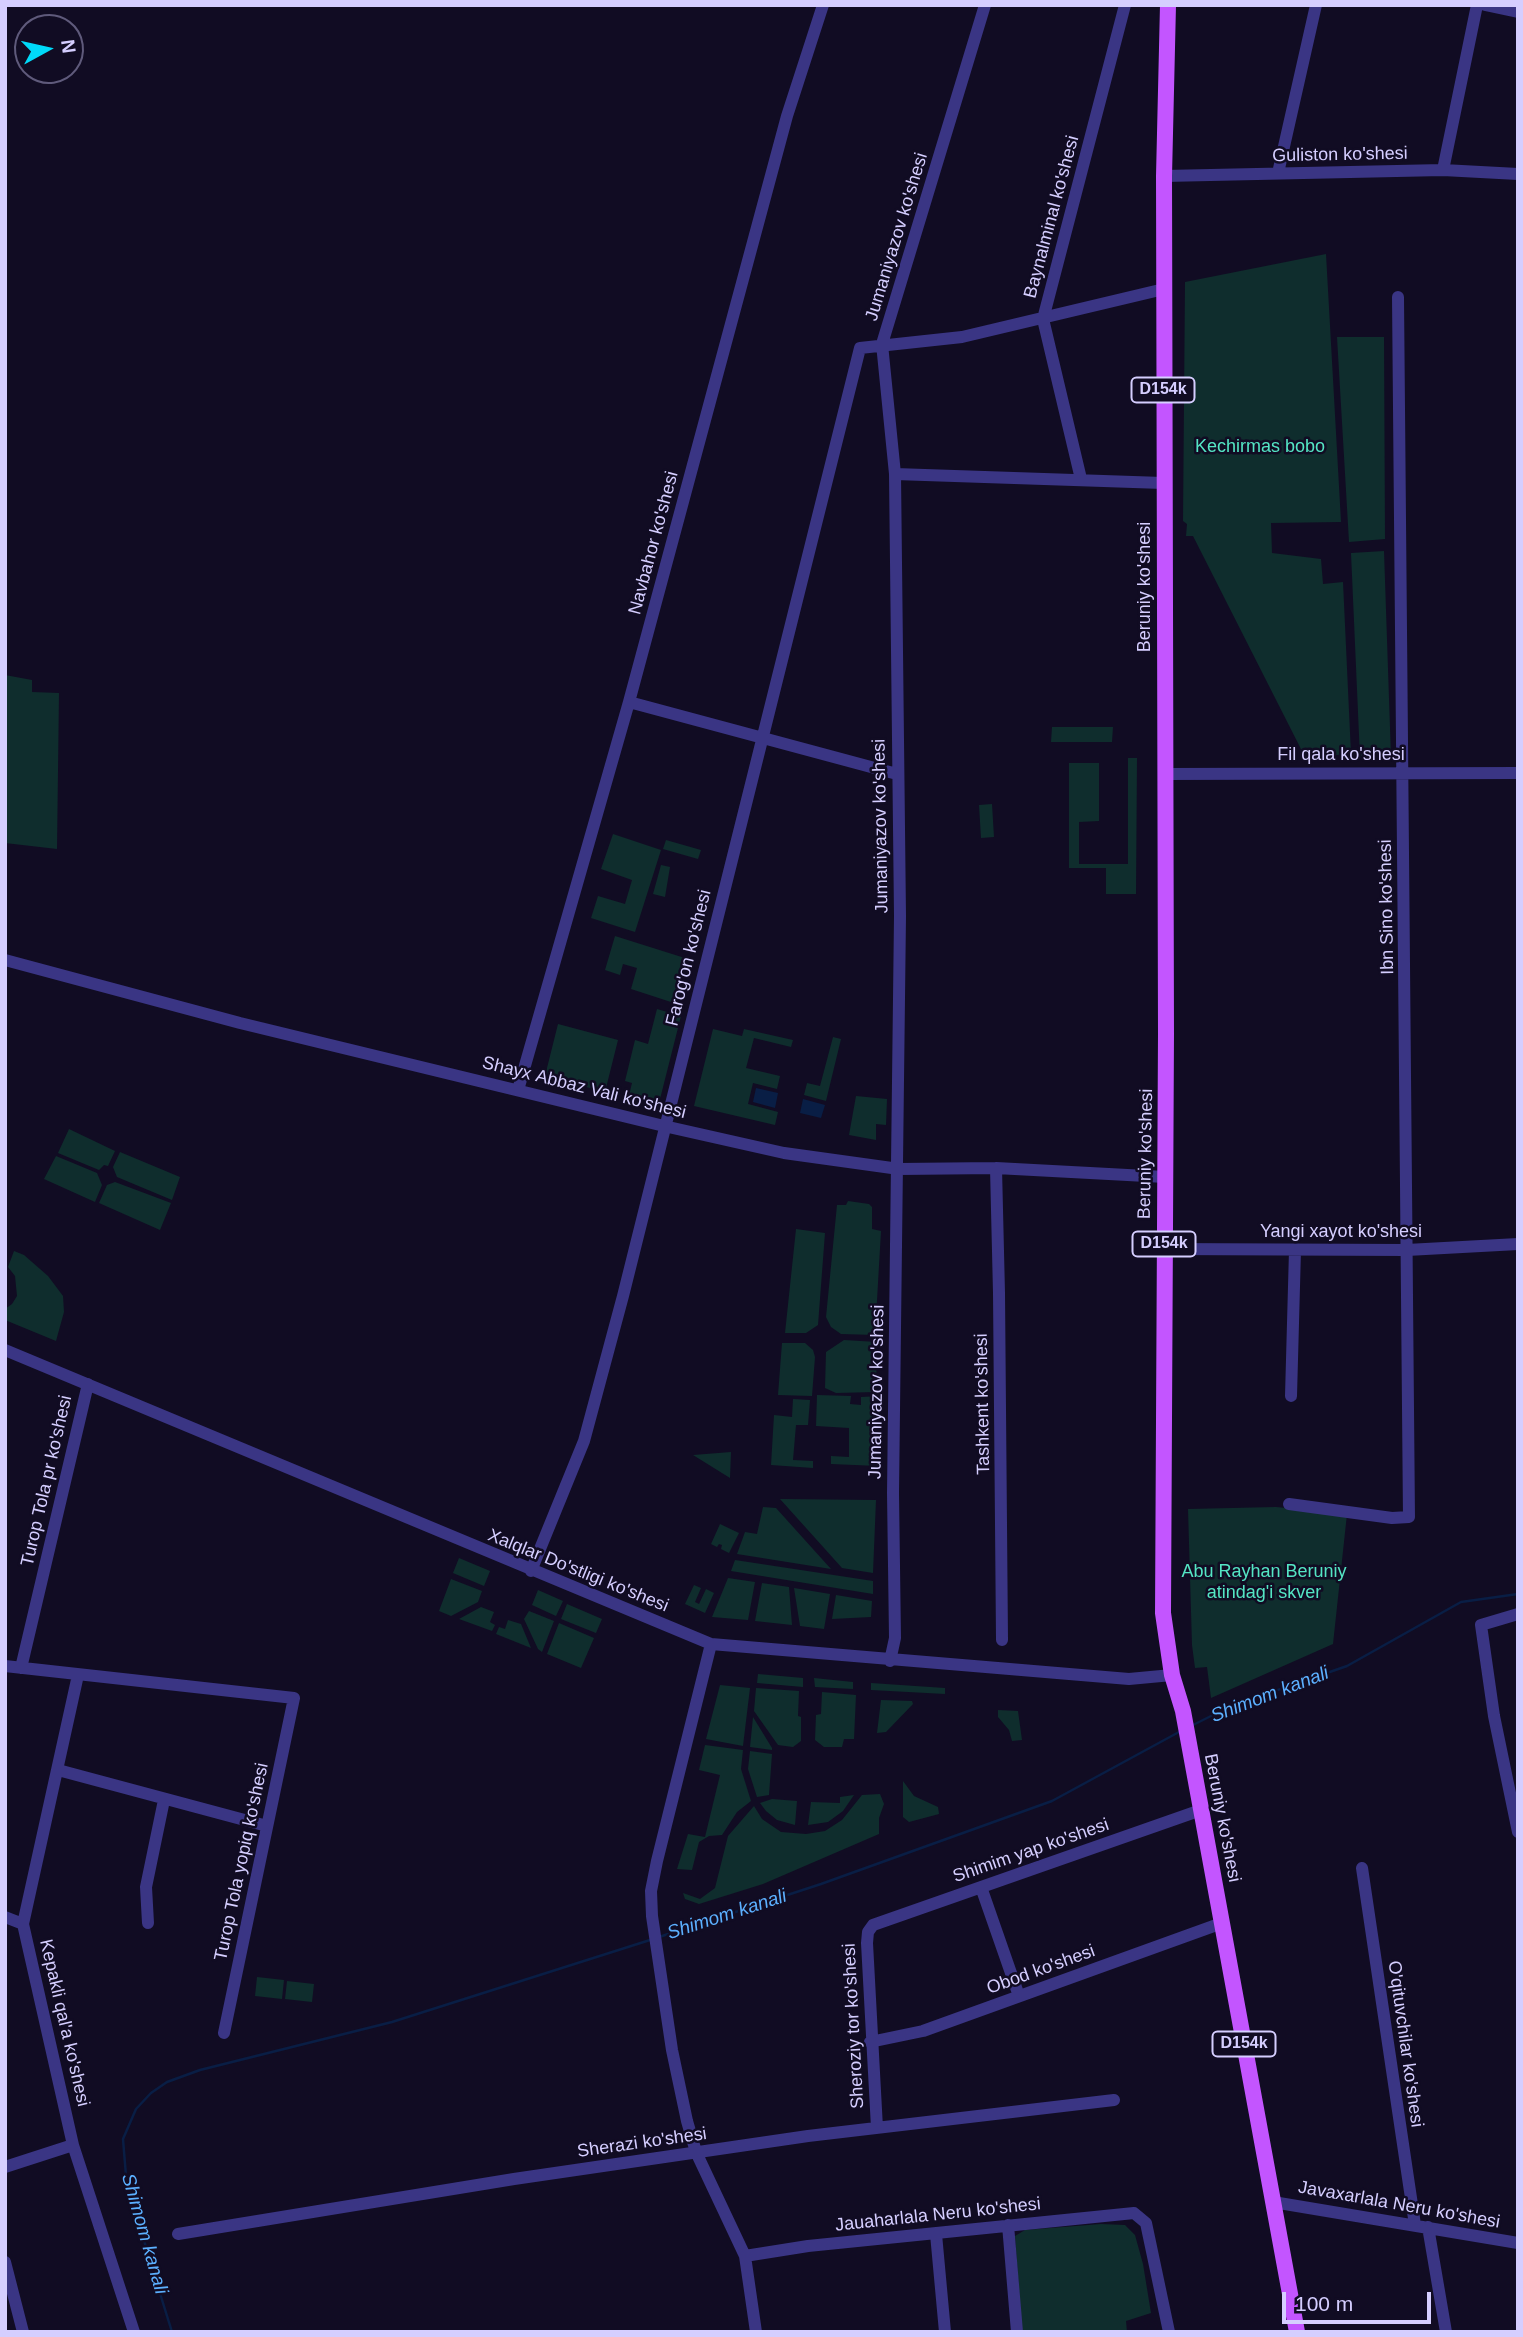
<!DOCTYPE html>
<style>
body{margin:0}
#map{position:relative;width:1523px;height:2337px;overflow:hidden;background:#110c23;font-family:Arial,sans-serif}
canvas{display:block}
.frame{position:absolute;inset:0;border:7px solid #d5ceff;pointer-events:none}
.north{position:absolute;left:14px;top:14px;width:70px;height:70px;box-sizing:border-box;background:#110c23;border:2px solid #5f5a7b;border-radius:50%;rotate:82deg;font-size:19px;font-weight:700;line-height:28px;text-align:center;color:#d5ceff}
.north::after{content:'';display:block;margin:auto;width:24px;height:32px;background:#00daf9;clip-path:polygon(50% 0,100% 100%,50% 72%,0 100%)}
.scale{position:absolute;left:1282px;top:2292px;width:149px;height:32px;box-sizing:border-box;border:4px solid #d5ceff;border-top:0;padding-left:9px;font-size:21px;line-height:24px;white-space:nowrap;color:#d5ceff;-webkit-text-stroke:5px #110c23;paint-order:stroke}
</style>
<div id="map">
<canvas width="1523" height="2337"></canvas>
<div class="frame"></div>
<div class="north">N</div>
<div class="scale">100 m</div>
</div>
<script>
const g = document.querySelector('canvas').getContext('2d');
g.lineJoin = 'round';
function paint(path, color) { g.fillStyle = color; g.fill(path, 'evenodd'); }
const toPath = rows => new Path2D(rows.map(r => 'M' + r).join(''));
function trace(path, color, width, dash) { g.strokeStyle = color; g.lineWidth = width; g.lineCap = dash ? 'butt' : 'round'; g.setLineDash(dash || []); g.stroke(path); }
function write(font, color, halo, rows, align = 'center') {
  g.font = font + ' Arial,sans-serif'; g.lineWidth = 5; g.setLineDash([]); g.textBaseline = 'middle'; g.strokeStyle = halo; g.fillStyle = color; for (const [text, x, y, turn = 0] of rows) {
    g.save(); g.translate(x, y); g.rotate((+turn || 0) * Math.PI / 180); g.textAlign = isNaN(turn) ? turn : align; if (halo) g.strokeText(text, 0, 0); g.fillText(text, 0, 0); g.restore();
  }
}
const green = toPath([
 [1326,254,1341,522,1271,523,1272,553,1321,559,1323,584,1343,582,1351,754,1305,757,1193,536,1186,536,1187,524,1183,521,1185,282],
 [1337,337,1384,337,1385,539,1349,542],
 [1384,551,1391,757,1360,758,1351,553],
 [5,675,32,680,32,692,59,693,57,849,5,843],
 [1052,727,1113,727,1112,742,1051,742],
 [1128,758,1137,758,1136,894,1106,894,1106,868,1069,868,1069,763,1099,763,1099,821,1079,822,1079,864,1128,864],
 [992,804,994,837,981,838,979,805],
 [613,834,661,850,635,932,591,918,598,896,625,904,632,880,601,869],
 [666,840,701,850,698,859,663,849],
 [661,865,670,867,665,897,653,894],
 [615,936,688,959,674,1003,631,989,637,968,623,964,620,975,605,970],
 [657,1009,681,1016,659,1103,629,1095,632,1083,625,1081,635,1040,648,1044],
 [558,1024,618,1040,605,1092,545,1076],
 [713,1029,742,1036,744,1029,793,1040,791,1047,754,1038,746,1068,780,1076,777,1089,753,1083,748,1104,778,1112,775,1125,694,1106],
 [833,1037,841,1039,826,1101,804,1095,807,1083,820,1086],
 [856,1096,887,1099,886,1125,876,1124,876,1140,849,1135],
 [69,1129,115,1151,108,1166,104,1165,99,1170,58,1153],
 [120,1152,180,1177,172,1200,117,1177,113,1167],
 [56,1156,97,1173,102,1185,95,1202,44,1179],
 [115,1182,171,1203,160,1230,99,1203,107,1185],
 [848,1201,869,1204,872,1207,872,1229,881,1231,875,1335,841,1334,831,1327,826,1317,837,1205,846,1205],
 [796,1229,825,1233,818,1325,806,1333,785,1333],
 [14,1251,24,1255,48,1276,63,1296,64,1312,56,1341,5,1320,5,1309,12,1304,17,1296,15,1276,8,1267],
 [844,1340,877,1342,876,1392,836,1393,825,1388,826,1352],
 [782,1343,805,1343,813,1350,815,1357,812,1396,778,1395],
 [817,1395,851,1396,850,1404,861,1405,861,1397,881,1396,878,1466,831,1464,831,1456,849,1457,849,1428,816,1426],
 [793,1399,810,1400,808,1425,796,1425,793,1460,813,1461,813,1468,771,1465,774,1415,792,1417],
 [731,1452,730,1478,693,1455],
 [780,1499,876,1500,873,1573,842,1568],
 [763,1507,776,1508,831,1569,737,1554,745,1532,757,1534],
 [1276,1507,1347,1514,1333,1644,1211,1698,1207,1667,1195,1668,1192,1645,1188,1509],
 [720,1524,739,1533,729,1553,721,1549,722,1545,719,1544,717,1547,711,1544],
 [459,1558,490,1571,484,1586,453,1573],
 [735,1560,873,1581,873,1594,731,1571],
 [728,1578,755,1582,748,1620,712,1617],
 [451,1579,482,1591,478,1602,451,1616,439,1611],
 [762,1583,789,1587,792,1625,755,1621],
 [694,1585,701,1588,695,1602,699,1604,706,1589,714,1593,705,1613,685,1604],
 [794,1588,830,1594,824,1629,800,1626],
 [538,1590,563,1601,556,1616,532,1605],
 [836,1595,872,1601,871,1617,832,1619],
 [567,1604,602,1619,596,1633,561,1619],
 [481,1607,494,1612,490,1622,495,1625,492,1631,459,1619],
 [529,1611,554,1621,542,1652,538,1649,524,1619],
 [508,1620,521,1624,531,1648,496,1634,499,1627,505,1629],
 [559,1623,594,1638,581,1668,547,1654],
 [758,1674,803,1678,803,1687,757,1683],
 [814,1678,853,1682,853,1689,815,1687],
 [871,1683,945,1688,945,1694,871,1690],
 [720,1685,750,1688,743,1746,706,1739],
 [756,1688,799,1691,798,1716,801,1717,801,1741,793,1747,778,1745,754,1711],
 [822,1692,856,1695,854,1739,844,1739,842,1747,824,1747,815,1740,816,1715,821,1714],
 [881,1700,912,1701,913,1704,886,1732,877,1733],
 [998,1710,1018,1711,1022,1740,1012,1741,1009,1730,998,1717],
 [753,1717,772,1748,772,1750,750,1747],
 [705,1745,743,1750,741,1769,751,1801,737,1812,722,1835,709,1836,699,1842,692,1870,677,1869,688,1834,705,1837,720,1775,699,1770],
 [750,1751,772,1754,769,1795,757,1797,748,1769],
 [903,1781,914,1796,938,1807,939,1814,909,1822,903,1817],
 [880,1794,884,1804,879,1818,879,1834,763,1884,699,1904,685,1899,683,1893,700,1899,715,1888,728,1836,754,1806,762,1819,781,1832,806,1834,825,1831,842,1820,862,1795],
 [854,1795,843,1811,828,1822,808,1825,811,1802,840,1803,840,1797],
 [772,1799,797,1801,795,1825,777,1820,766,1811,760,1803],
 [257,1977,284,1980,282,1999,255,1996],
 [287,1981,314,1984,312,2002,285,1999],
 [1101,2224,1125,2225,1135,2235,1143,2264,1151,2313,1126,2321,1127,2332,1022,2332,1015,2236,1025,2230]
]);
const water = toPath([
 [756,1088,778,1093,775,1108,753,1102],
 [803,1099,825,1105,821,1118,800,1113]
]);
const stream = toPath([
 [1191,1726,1229,1707,1347,1666,1461,1602,1518,1594],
 [659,1937,821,1884,1052,1801,1179,1732],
 [172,2332,149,2258,126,2176,123,2139,136,2109,151,2093,167,2082,200,2070,392,2022,650,1940]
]);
const minor = toPath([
 [1485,5,1518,12],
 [1443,170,1477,5],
 [1278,173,1316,5],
 [1164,176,1443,170,1518,174],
 [895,474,1163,483],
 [1081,479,1043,319,1125,5],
 [629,702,897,774],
 [1165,774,1518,773],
 [5,960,240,1023,664,1126,784,1153,899,1169,996,1168,1165,1177],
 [518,1090,629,702,787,116,823,5],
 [996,1168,999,1293,1002,1640],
 [1164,1249,1407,1250,1518,1244],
 [5,1350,711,1644,1129,1679,1172,1675],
 [1291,1396,1295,1250],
 [1289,1504,1392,1518,1409,1517,1398,297],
 [531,1571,584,1441,623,1296,860,348,962,337,1164,289],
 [1518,1614,1481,1625,1494,1716,1518,1832],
 [711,1644,657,1861,651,1891,652,1916,672,2050,687,2121,696,2152,745,2256,756,2332],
 [890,1661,895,1638,893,1493,900,916,895,474,882,344,985,5],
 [5,1666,294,1698,224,2033],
 [21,1668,88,1384],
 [78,1675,23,1924,73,2145,134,2332],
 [58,1770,267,1826],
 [1362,1868,1415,2225],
 [981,1887,1019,1996],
 [5,1917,23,1924],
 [148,1923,146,1887,164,1800],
 [870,2042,923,2031,1222,1923],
 [877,2128,867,1943,868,1932,873,1925,1201,1810],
 [5,2167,73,2145],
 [1273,2202,1518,2243],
 [1008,2225,1017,2332],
 [1428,2227,1446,2332],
 [178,2234,514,2179,808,2136,1114,2100],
 [936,2234,945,2332],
 [745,2256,808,2246,1134,2213,1146,2223,1169,2332],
 [5,2262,23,2332]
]);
const major = toPath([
 [1168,5,1164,176,1166,1033,1163,1613,1172,1675,1183,1711,1297,2332]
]);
const shields = [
 [1163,390,63],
 [1164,1244,63],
 [1244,2044,63]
];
const shieldNames = [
 ["D154k",1163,390],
 ["D154k",1164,1244],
 ["D154k",1244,2044]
];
const streetNames = [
 ["Guliston ko'shesi",1340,155,-1],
 ["Baynalminal ko'shesi",1052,217,-75],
 ["Jumaniyazov ko'shesi",897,237,-73],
 ["Navbahor ko'shesi",654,543,-75],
 ["Beruniy ko'shesi",1145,587,-90],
 ["Fil qala ko'shesi",1341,755],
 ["Jumaniyazov ko'shesi",881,826,-91],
 ["Ibn Sino ko'shesi",1387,907,-91],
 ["Farog'on ko'shesi",689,958,-76],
 ["Shayx Abbaz Vali ko'shesi",584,1088,14],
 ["Beruniy ko'shesi",1146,1154,-89],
 ["Yangi xayot ko'shesi",1341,1232],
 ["Jumaniyazov ko'shesi",877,1392,-89],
 ["Tashkent ko'shesi",983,1404,-91],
 ["Turop Tola pr ko'shesi",47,1481,-77],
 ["Xalqlar Do'stligi ko'shesi",578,1571,22],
 ["Beruniy ko'shesi",1222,1818,79],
 ["Shimim yap ko'shesi",1031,1851,-19],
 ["Turop Tola yopiq ko'shesi",242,1862,-78],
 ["Obod ko'shesi",1041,1970,-20],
 ["Kepakli qal'a ko'shesi",64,2023,77],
 ["Sheroziy tor ko'shesi",854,2026,-93],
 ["O'qituvchilar ko'shesi",1405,2044,82],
 ["Sherazi ko'shesi",642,2143,-8],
 ["Javaxarlala Neru ko'shesi",1399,2205,10],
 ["Jauaharlala Neru ko'shesi",938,2215,-6]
];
const parkNames = [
 ["Kechirmas bobo",1260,447],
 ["Abu Rayhan Beruniy",1264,1572],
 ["atindag'i skver",1264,1593]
];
const waterNames = [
 ["Shimom kanali",1270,1695,-21],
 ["Shimom kanali",727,1915,-18],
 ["Shimom kanali",144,2234,74]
];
paint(green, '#0f2d2d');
paint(water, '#091e45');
trace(stream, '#091e45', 2.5);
trace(minor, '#3a3584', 12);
trace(major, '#c355ff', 16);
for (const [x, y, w] of shields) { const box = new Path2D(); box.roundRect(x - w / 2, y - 12.5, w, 25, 5); g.fillStyle = '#110c23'; g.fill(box); trace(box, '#d5ceff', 2); }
write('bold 16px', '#d5ceff', null, shieldNames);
write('18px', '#d5ceff', '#110c23', streetNames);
write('18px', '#54e5c4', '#110c23', parkNames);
write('italic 19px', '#5cb0ff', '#110c23', waterNames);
</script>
